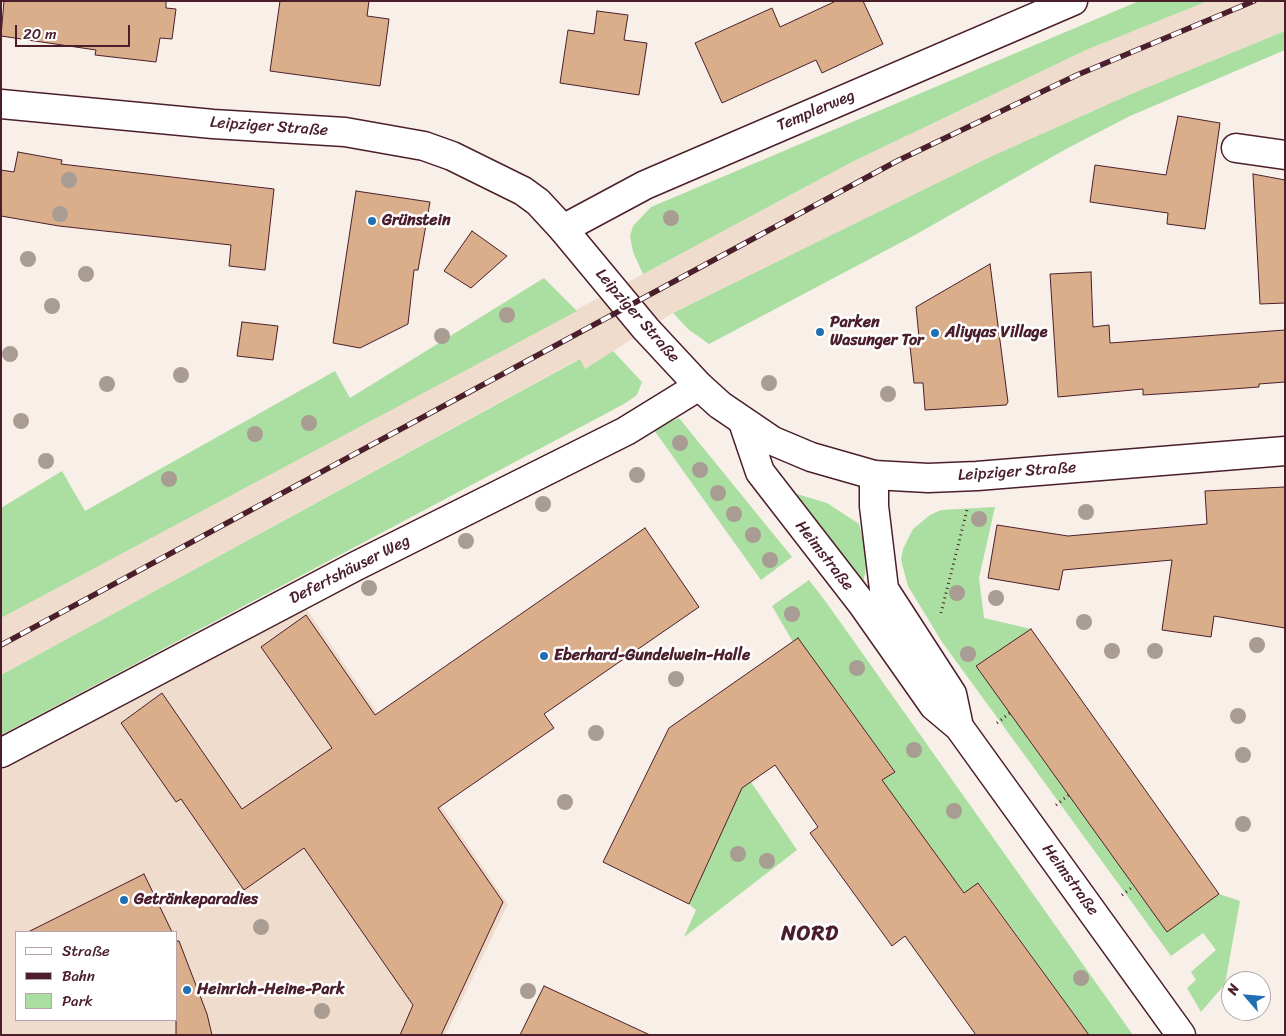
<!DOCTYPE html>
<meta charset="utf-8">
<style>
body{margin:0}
#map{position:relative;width:1286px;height:1036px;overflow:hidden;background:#f8efe8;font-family:Sriracha,sans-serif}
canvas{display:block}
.frame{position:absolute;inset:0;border:2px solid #4a1f2b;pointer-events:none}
.legend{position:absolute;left:15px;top:931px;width:162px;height:90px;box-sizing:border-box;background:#fff;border:1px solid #b7a5aa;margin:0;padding:6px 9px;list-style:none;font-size:15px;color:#4a1f2b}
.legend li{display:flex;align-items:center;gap:10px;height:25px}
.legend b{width:25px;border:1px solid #b7a5aa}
.north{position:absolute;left:1221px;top:971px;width:50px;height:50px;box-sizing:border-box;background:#fff;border:1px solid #b7a5aa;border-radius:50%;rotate:297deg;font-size:14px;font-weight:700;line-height:20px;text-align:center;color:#4a1f2b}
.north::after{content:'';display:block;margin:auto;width:18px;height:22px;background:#1f6fb2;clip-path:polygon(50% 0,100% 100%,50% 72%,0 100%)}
.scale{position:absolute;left:15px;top:25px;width:115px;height:22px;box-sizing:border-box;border:2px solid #4a1f2b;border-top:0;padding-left:6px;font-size:15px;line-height:18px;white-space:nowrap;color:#4a1f2b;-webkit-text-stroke:4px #fff;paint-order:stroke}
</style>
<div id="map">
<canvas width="1286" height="1036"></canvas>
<div class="frame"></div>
<ul class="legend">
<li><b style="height:6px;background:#fff"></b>Straße</li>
<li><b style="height:6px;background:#4a1f2b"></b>Bahn</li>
<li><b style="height:14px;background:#aadfa1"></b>Park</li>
</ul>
<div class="north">N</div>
<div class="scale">20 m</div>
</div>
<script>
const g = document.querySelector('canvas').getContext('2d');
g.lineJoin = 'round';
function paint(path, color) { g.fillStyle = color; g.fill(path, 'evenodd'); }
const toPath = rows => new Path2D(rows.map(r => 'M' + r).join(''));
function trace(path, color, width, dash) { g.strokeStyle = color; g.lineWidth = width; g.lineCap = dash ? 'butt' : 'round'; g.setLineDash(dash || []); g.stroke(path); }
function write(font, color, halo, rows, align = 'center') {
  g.font = font + ' Sriracha,sans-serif'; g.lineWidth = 5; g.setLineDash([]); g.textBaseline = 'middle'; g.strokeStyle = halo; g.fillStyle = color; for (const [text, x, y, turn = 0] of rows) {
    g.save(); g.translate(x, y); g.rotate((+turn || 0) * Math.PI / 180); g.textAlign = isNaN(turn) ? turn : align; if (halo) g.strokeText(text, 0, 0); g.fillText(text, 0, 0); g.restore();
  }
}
const built = toPath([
 [1208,1,1285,1,1285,31,1131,94,990,157,673,313,585,369,579,359,1,675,1,618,854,161,1086,50],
 [306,608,508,904,445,1035,1,1035,1,767],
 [16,932,176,932,176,1020,16,1020]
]);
const green = toPath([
 [1139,1,1208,1,1086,50,854,161,643,274,633,252,630,236,633,226,651,207],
 [1285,31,1285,50,1130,116,1066,149,915,235,709,344,688,329,673,313,990,157,1131,94],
 [544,278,577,311,1,618,1,508,62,471,85,511,335,371,350,398],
 [613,351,642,382,637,395,624,404,1,735,1,675,580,359,585,369],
 [679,418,792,557,761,580,654,430],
 [787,491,827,503,859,524,866,549,866,568,862,588],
 [995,507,979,578,984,618,1031,629,976,666,1167,932,1219,894,1240,901,1225,984,1201,1012,1187,988,1196,980,1191,972,1216,950,1203,933,1171,956,942,642,908,586,901,560,903,549,913,529,930,515,941,510],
 [809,580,826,602,1133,1035,1089,1035,979,883,964,893,882,780,895,771,798,639,793,642,772,606],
 [751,782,797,850,684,937,696,910,689,904,742,788]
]);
const building = toPath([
 [4,1,166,1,166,8,176,9,172,39,160,38,156,62,95,55,96,50,1,36,4,1],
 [280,1,369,1,367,16,389,19,380,86,270,71,280,1],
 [836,1,863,1,883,44,822,73,816,60,722,103,695,43,772,8,780,27,836,1],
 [597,11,628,15,624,40,647,43,639,95,560,83,568,30,594,34,597,11],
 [1178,116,1220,123,1205,229,1167,224,1168,213,1090,202,1095,165,1166,175,1178,116],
 [18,152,62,160,61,164,274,189,265,270,229,266,231,245,59,226,1,216,1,170,14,172,18,152],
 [1253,174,1285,180,1285,303,1260,304,1253,174],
 [356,191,430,202,418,270,414,270,408,324,360,348,333,343,356,191],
 [472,231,507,256,471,288,444,271,472,231],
 [990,264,1008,402,1006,405,925,410,923,383,914,383,910,346,920,347,916,307,990,264],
 [1091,272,1093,327,1109,325,1110,343,1285,330,1285,382,1259,384,1259,387,1204,391,1143,395,1143,389,1058,397,1050,274,1091,272],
 [242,322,278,326,273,360,237,356,242,322],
 [1285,487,1285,628,1214,616,1211,637,1162,630,1172,560,1063,570,1059,590,988,578,997,525,1068,536,1207,524,1205,491,1285,487],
 [645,528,699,607,544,714,554,728,438,808,503,902,441,1035,400,1035,413,1005,304,848,244,890,181,799,176,802,121,723,162,693,242,809,332,748,261,647,306,615,375,715,645,528],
 [1031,629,1219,894,1167,932,976,666,1031,629],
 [798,638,895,772,882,780,964,893,978,883,1089,1035,976,1035,905,936,892,946,810,833,818,827,775,765,742,788,689,904,603,862,669,728,798,638],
 [144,874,172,932,28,932,144,874],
 [176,941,179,941,207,1014,212,1035,176,1035,176,941],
 [544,986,650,1035,520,1035,544,986]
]);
const path = toPath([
 [941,613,967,510],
 [997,723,1010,713],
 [1056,805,1069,795],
 [1122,895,1134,886]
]);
const minor = toPath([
 [1236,148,1285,155],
 [563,229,645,185,1073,1],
 [743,422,760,472,863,605,934,706,959,727,1181,1035],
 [874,475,874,506,884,589,952,694,959,727],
 [1,753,356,566,626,431,699,386]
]);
const major = toPath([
 [1,104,213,124,345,132,424,146,452,156,523,191,538,202,563,229,646,329,699,386,720,405,773,441,811,457,874,475,928,478,977,476,1285,451]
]);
const rail = toPath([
 [1,645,897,161,1077,75,1254,1]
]);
const trees = [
 [69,180],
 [60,214],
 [671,218],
 [28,259],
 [86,274],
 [52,306],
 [507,315],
 [442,336],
 [10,354],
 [181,375],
 [769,383],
 [107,384],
 [888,394],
 [21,421],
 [309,423],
 [255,434],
 [680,443],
 [46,461],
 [700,470],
 [637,475],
 [169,479],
 [718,493],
 [543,504],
 [1086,512],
 [734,514],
 [979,519],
 [753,535],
 [466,541],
 [770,560],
 [369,588],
 [957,593],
 [996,598],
 [792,614],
 [1084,622],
 [1257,645],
 [1112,651],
 [1155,651],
 [968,654],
 [857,668],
 [676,679],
 [1238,716],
 [596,733],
 [914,750],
 [1243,755],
 [565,802],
 [954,811],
 [1243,824],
 [738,854],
 [767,861],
 [261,927],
 [1081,978],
 [528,991],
 [322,1011]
];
const markers = [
 [372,221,5,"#1f6fb2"],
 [820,332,5,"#1f6fb2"],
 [935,333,5,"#1f6fb2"],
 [544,656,5,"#1f6fb2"],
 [124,900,5,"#1f6fb2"],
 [187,990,5,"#1f6fb2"]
];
const streetNames = [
 ["Templerweg",816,111,-23],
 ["Leipziger Straße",269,127,4],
 ["Leipziger Straße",637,316,49],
 ["Leipziger Straße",1017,472,-4],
 ["Heimstraße",824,556,52],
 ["Defertshäuser Weg",350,570,-27],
 ["Heimstraße",1070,880,54]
];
const poiNames = [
 ["Grünstein",382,221],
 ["Parken",830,323],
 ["Wasunger Tor",830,341],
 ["Aliyyas Village",945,333],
 ["Eberhard-Gundelwein-Halle",554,656],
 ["Getränkeparadies",134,900],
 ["Heinrich-Heine-Park",197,990]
];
const districtNames = [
 ["NORD",810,935]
];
paint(built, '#efdccc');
paint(green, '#aadfa1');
paint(building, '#daae8b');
trace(building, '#4a1f2b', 1);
trace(minor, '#4a1f2b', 31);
trace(major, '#4a1f2b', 31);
trace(path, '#4a1f2b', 3, [1, 4]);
trace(minor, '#fff', 28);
trace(major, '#fff', 28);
trace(rail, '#4a1f2b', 5.5);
trace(rail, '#fff', 4, [11]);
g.fillStyle = '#a89c93';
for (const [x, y] of trees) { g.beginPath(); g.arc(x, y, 8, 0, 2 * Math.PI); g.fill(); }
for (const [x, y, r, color] of markers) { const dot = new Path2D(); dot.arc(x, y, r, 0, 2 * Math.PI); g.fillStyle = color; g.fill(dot); trace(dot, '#fff', 2); }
write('16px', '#4a1f2b', '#fff', streetNames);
write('bold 16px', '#4a1f2b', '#fff', poiNames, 'left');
g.letterSpacing = '1px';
write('bold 21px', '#4a1f2b', '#fff', districtNames);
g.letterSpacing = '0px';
</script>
